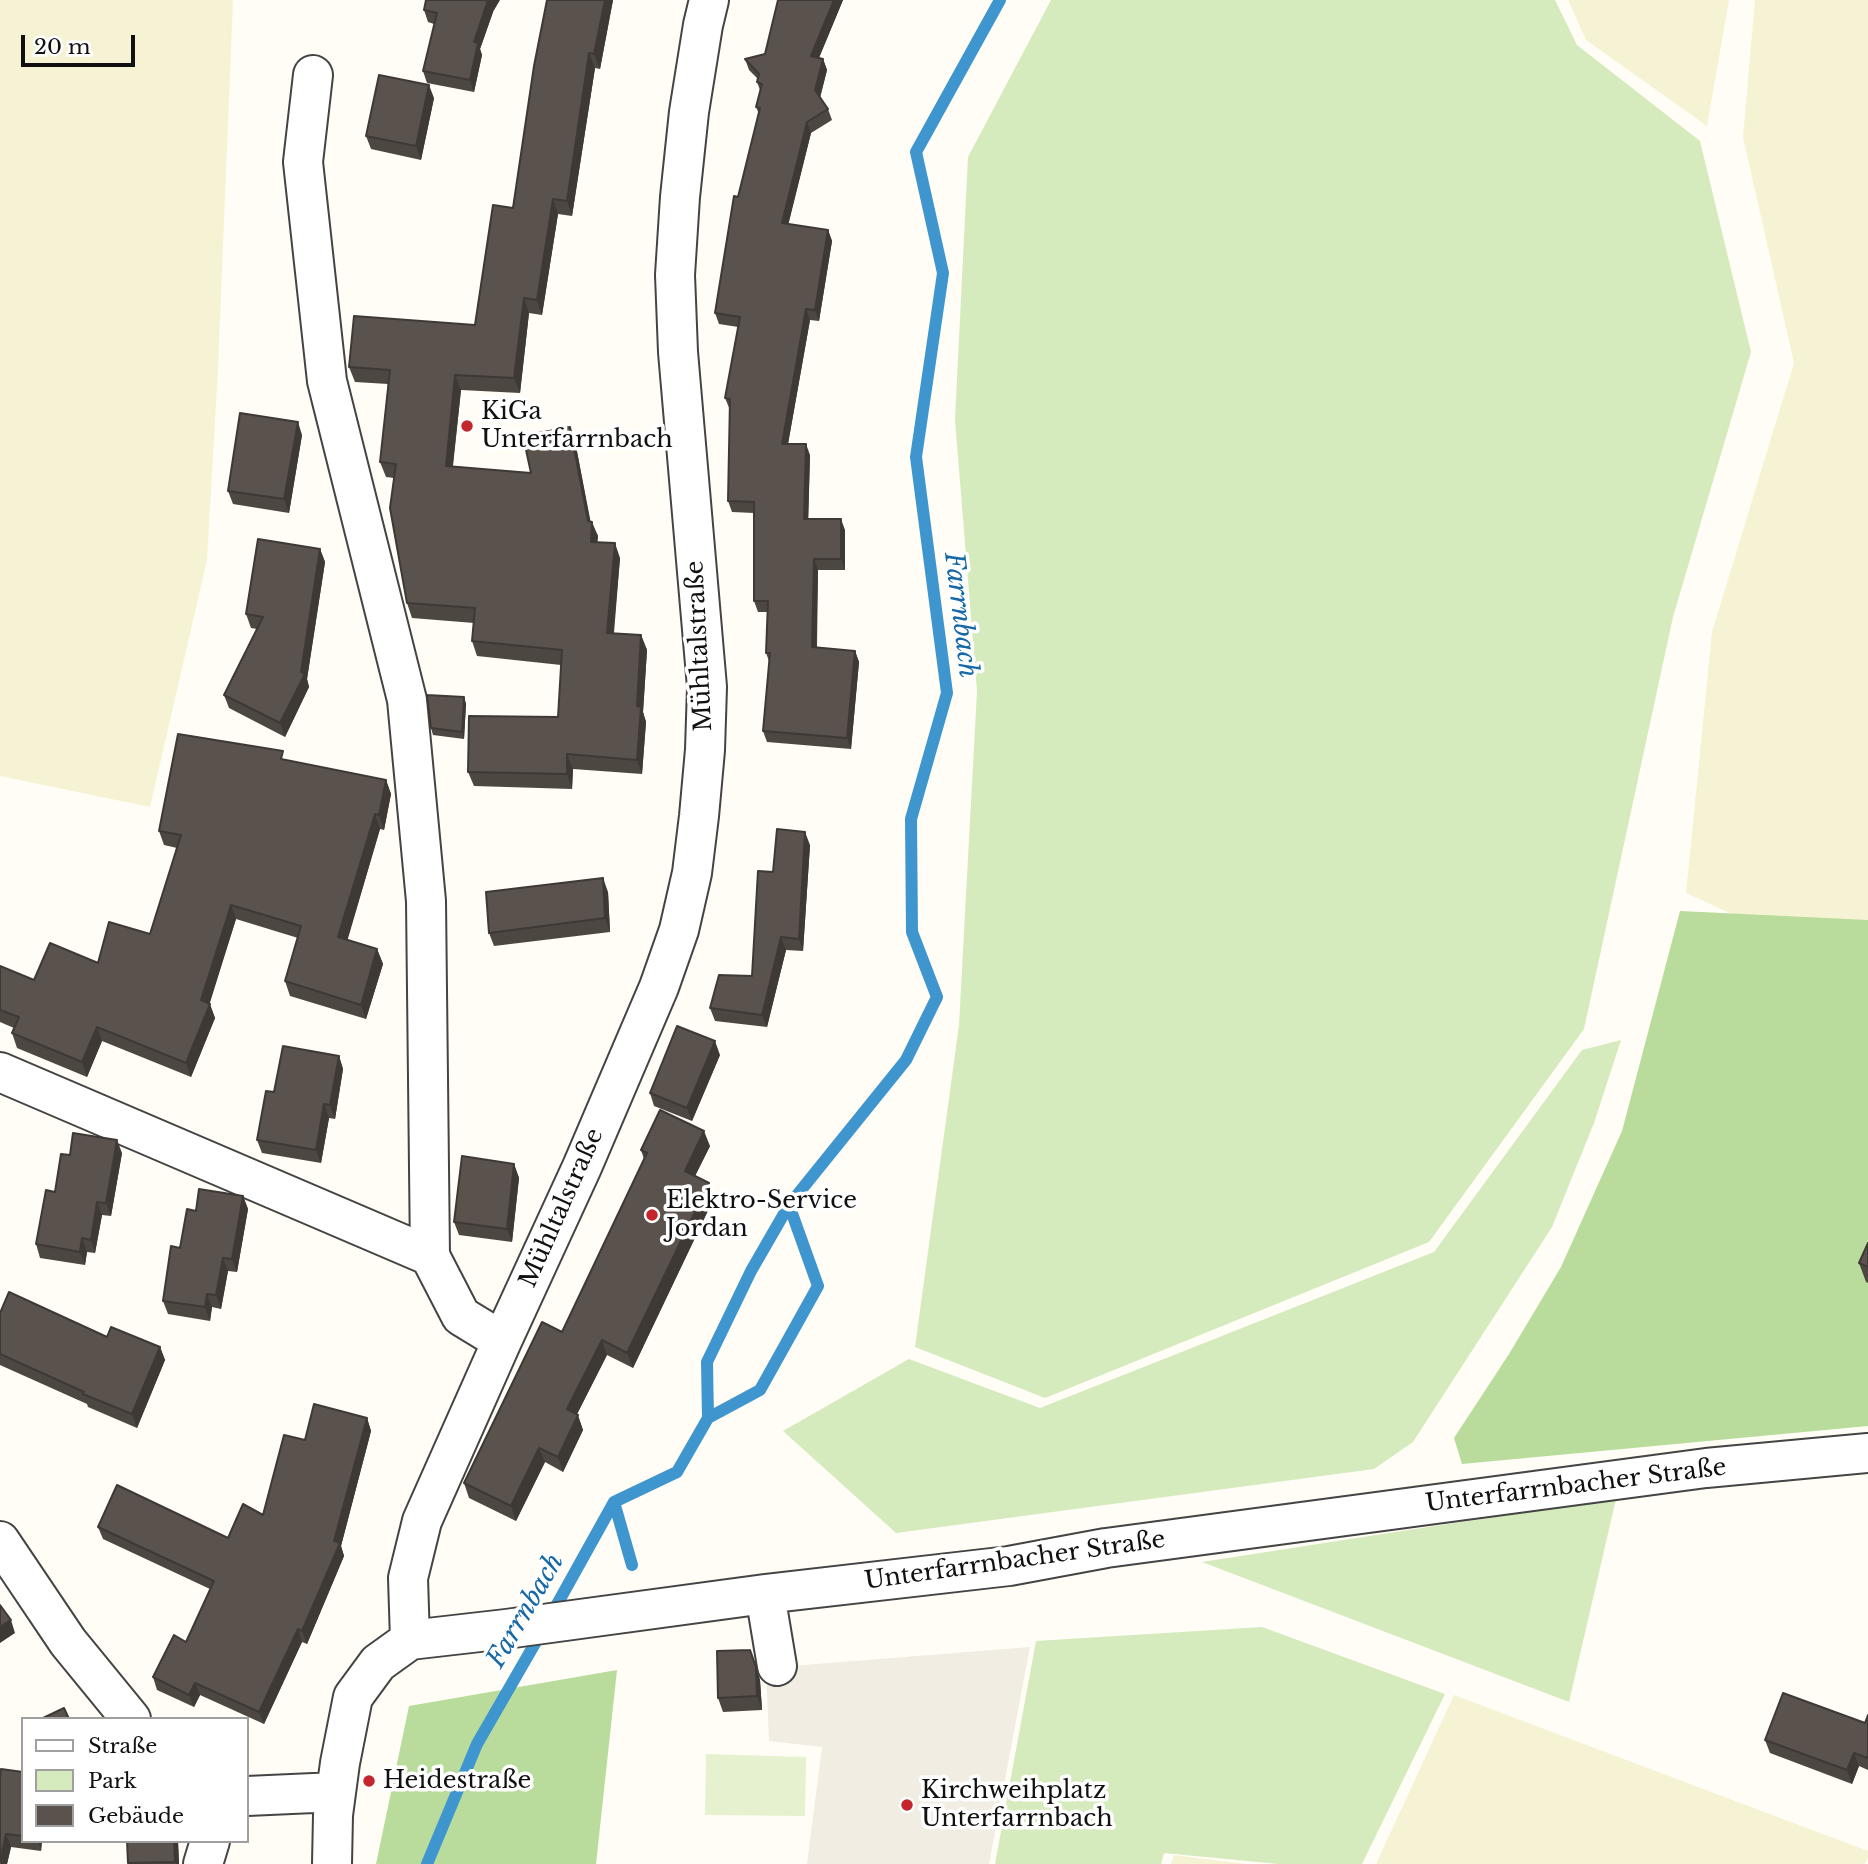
<!DOCTYPE html>
<meta charset="utf-8">
<style>
body{margin:0}
#map{position:relative;width:1868px;height:1864px;overflow:hidden;background:#fffdf5;font-family:"Libre Baskerville",serif}
canvas{display:block}
.legend{position:absolute;left:21px;top:1717px;width:228px;height:126px;box-sizing:border-box;background:#fff;border:2px solid #a0a0a0;margin:0;padding:9px 12px;list-style:none;font-size:21px;color:#111}
.legend li{display:flex;align-items:center;gap:14px;height:35px}
.legend b{width:35px;border:2px solid #a0a0a0}
.scale{position:absolute;left:21px;top:35px;width:114px;height:32px;box-sizing:border-box;border:4px solid #111;border-top:0;padding-left:9px;font-size:21px;line-height:24px;white-space:nowrap;color:#111;-webkit-text-stroke:5px #fff;paint-order:stroke}
</style>
<div id="map">
<canvas width="1868" height="1864"></canvas>
<ul class="legend">
<li><b style="height:9px;background:#fff"></b>Straße</li>
<li><b style="height:19px;background:#d5ebbd"></b>Park</li>
<li><b style="height:19px;background:#5a524d"></b>Gebäude</li>
</ul>
<div class="scale">20 m</div>
</div>
<script>
const g = document.querySelector('canvas').getContext('2d');
g.lineJoin = 'round';
function paint(path, color) { g.fillStyle = color; g.fill(path, 'evenodd'); }
const toPath = rows => new Path2D(rows.map(r => 'M' + r).join(''));
function trace(path, color, width, dash) { g.strokeStyle = color; g.lineWidth = width; g.lineCap = dash ? 'butt' : 'round'; g.setLineDash(dash || []); g.stroke(path); }
function write(font, color, halo, rows, align = 'center') {
  g.font = font + ' "Libre Baskerville",serif'; g.lineWidth = 7; g.setLineDash([]); g.textBaseline = 'middle'; g.strokeStyle = halo; g.fillStyle = color; for (const [text, x, y, turn = 0] of rows) {
    g.save(); g.translate(x, y); g.rotate((+turn || 0) * Math.PI / 180); g.textAlign = isNaN(turn) ? turn : align; if (halo) g.strokeText(text, 0, 0); g.fillText(text, 0, 0); g.restore();
  }
}
const farmland = toPath([
 [0,0,233,0,218,369,207,560,150,807,0,776],
 [1568,0,1729,0,1707,126,1586,40],
 [1755,0,1868,0,1868,976,1686,893,1712,632,1794,363,1743,137],
 [1454,1695,1868,1851,1868,1857,1865,1864,1376,1864],
 [1174,1855,1246,1864,1171,1864]
]);
const green = toPath([
 [1051,0,1555,0,1577,45,1700,141,1751,352,1673,617,1584,1029,1429,1242,1045,1398,915,1347,959,1025,977,691,955,420,968,157],
 [1621,1040,1594,1123,1552,1227,1413,1442,1374,1469,896,1533,783,1431,909,1359,1040,1408,1434,1252,1582,1050],
 [1616,1499,1569,1702,1202,1562,1408,1530],
 [1262,1627,1445,1694,1362,1864,1278,1864,1164,1853,1161,1864,995,1864,1036,1641]
]);
const forest = toPath([
 [1680,911,1868,920,1868,1426,1462,1464,1454,1438,1509,1354,1561,1267,1622,1131],
 [617,1670,596,1864,376,1864,409,1706]
]);
const pitch = toPath([
 [706,1754,806,1757,805,1816,705,1815]
]);
const plaza = toPath([
 [1030,1647,989,1864,807,1864,822,1747,769,1741,766,1668]
]);
const stream = toPath([
 [708,1418,760,1390,818,1286,789,1205],
 [614,1502,632,1565],
 [550,1617,614,1502,677,1472,708,1418,707,1362,751,1271,789,1205,906,1060,937,997,912,932,911,819,947,693,916,457,943,273,916,152,1000,0],
 [427,1864,477,1744,541,1633]
]);
const minor = toPath([
 [313,75,303,162,327,381,407,700,426,901,430,1256,461,1316,502,1341],
 [0,1072,430,1256],
 [0,1541,68,1642,131,1719],
 [765,1594,777,1666],
 [410,1640,408,1578,422,1521,502,1341,582,1167,659,987,679,930,692,873,699,816,705,750,707,687,678,352,675,275,680,197,689,112,703,25,709,0],
 [247,1796,336,1792],
 [203,1864,210,1841],
 [332,1864,333,1815,340,1763,353,1697,378,1663,410,1640,506,1629,765,1594,1009,1566,1106,1548,1706,1468,1868,1453]
]);
const wall = toPath([
 [547,0,613,0,600,69,595,68,572,216,558,214,542,315,529,313,520,393,461,390,453,466,531,473,575,441,590,521,598,536,597,542,620,558,614,633,641,635,647,650,643,712,646,722,642,774,573,769,572,789,474,786,468,772,558,717,561,665,477,656,472,641,474,623,412,618,407,603,394,478,386,477,380,462,388,384,355,382,349,367,475,325,513,208],
 [778,0,843,0,819,58,823,59,827,70,820,98,828,109,832,120,811,133,788,224,828,230,832,241,819,321,810,320,788,444,810,455,808,519,845,530,845,570,818,570,817,648,855,651,859,662,851,749,767,742,763,731,769,661,766,653,768,612,758,612,754,601,754,513,732,512,728,501,730,410,725,398,738,327,719,324,715,313,738,197,759,114,756,107,760,90,757,82,758,79,749,70,745,59,765,54],
 [424,10,493,12,480,49,482,55,474,92,427,83,423,71,434,24,428,22],
 [434,98,421,160,371,149,366,136],
 [302,435,289,513,233,504,228,491],
 [320,549,325,562,307,679,309,687,285,737,229,708,224,695,257,629,251,628,246,614],
 [464,697,466,704,464,739,433,735,431,728],
 [286,760,386,780,391,794,384,830,380,829,347,940,377,949,383,964,366,1019,290,996,285,981,298,938,236,919,209,1003,215,1018,191,1077,102,1041,87,1077,17,1048,12,1033,14,1028,0,1022,0,966,34,980,98,963,150,934,177,848,164,845,159,831],
 [810,845,803,951,786,950,767,1027,715,1021,710,1008,752,976,773,872],
 [608,892,610,932,494,946,489,933],
 [720,1055,692,1121,654,1106,650,1093],
 [339,1056,343,1069,335,1119,329,1118,321,1163,262,1153,257,1140,274,1092],
 [710,1146,695,1176,709,1183,714,1198,633,1368,607,1355,577,1414,583,1430,563,1472,545,1462,516,1521,469,1498,464,1483,562,1332,644,1159,641,1150],
 [122,1153,111,1216,102,1215,95,1253,87,1252,85,1265,40,1258,36,1244,70,1155],
 [514,1164,519,1178,512,1242,459,1235,454,1222],
 [243,1196,248,1209,237,1272,228,1271,221,1309,212,1307,210,1321,168,1314,163,1301,180,1248,196,1211],
 [1868,1243,1868,1283,1866,1282,1859,1263],
 [0,1313,107,1337,160,1347,165,1360,137,1428,88,1407,87,1404,0,1365],
 [367,1418,371,1431,341,1546,344,1556,307,1644,302,1642,264,1724,200,1695,194,1707,157,1690,153,1677,186,1642,210,1589,103,1539,98,1527,228,1538,263,1515,305,1440],
 [750,1650,760,1680,762,1710,723,1712,718,1698],
 [1868,1715,1868,1770,1859,1766,1852,1784,1770,1753,1765,1740,1865,1723],
 [23,1772,23,1841,42,1841,41,1851,11,1847,7,1864,0,1777],
 [178,1841,179,1864,128,1864,128,1863]
]);
const shadedWall = toPath([
 [488,0,500,0,493,12,480,49,482,55,474,92,470,80,474,42],
 [605,0,613,0,600,69,594,54],
 [834,0,843,0,815,67,811,56],
 [589,53,595,68,572,216,567,201],
 [823,59,827,70,819,101,815,90],
 [429,85,434,98,421,160,416,146],
 [807,122,811,133,786,234,782,223],
 [553,199,558,214,542,315,537,300],
 [828,230,832,241,819,321,815,310],
 [524,298,529,313,520,393,514,378],
 [806,309,810,320,786,455,782,444],
 [455,375,461,390,451,481,446,466],
 [298,422,302,435,289,513,284,499],
 [570,427,575,441,592,529,592,522,598,536,596,557,591,542],
 [806,444,810,455,808,530,804,519],
 [841,519,845,530,845,570,841,559],
 [615,543,620,558,612,648,607,633],
 [320,549,325,562,307,679,309,687,285,737,280,723,301,672],
 [814,559,818,570,816,658,812,647],
 [641,635,647,650,643,712,646,722,642,774,637,760,637,706],
 [855,651,859,662,851,749,847,738],
 [464,697,466,704,464,739,462,732],
 [567,754,573,769,572,789,567,774],
 [386,780,391,794,384,830,379,815],
 [375,814,380,829,344,952,338,937],
 [805,832,810,845,803,951,799,939],
 [603,878,608,892,610,932,605,918],
 [231,905,236,919,208,1009,210,1004,215,1018,191,1077,186,1063,201,1000],
 [781,937,786,950,767,1027,762,1015],
 [377,949,383,964,366,1019,361,1005],
 [97,1027,102,1041,87,1077,82,1062],
 [715,1041,720,1055,692,1121,687,1108],
 [339,1056,343,1069,335,1119,330,1105],
 [324,1104,329,1118,321,1163,316,1150],
 [704,1131,710,1146,690,1186,685,1171],
 [117,1140,122,1153,111,1216,106,1203],
 [514,1164,519,1178,512,1242,507,1229],
 [709,1183,714,1198,633,1368,627,1353],
 [243,1196,248,1209,237,1272,232,1259],
 [97,1202,102,1215,95,1253,91,1240],
 [82,1238,87,1252,85,1265,80,1252],
 [223,1258,228,1271,221,1309,216,1295],
 [207,1294,212,1307,210,1321,205,1307],
 [602,1340,607,1355,572,1424,567,1409],
 [160,1347,165,1360,137,1428,132,1414],
 [578,1415,583,1430,563,1472,558,1457],
 [367,1418,371,1431,341,1546,344,1556,307,1644,302,1631,334,1541],
 [539,1448,545,1462,516,1521,511,1506],
 [11,1620,15,1633,0,1643,0,1627],
 [298,1629,302,1642,264,1724,259,1712],
 [756,1667,760,1680,762,1710,757,1696],
 [195,1683,200,1695,194,1707,189,1695],
 [1854,1753,1859,1766,1852,1784,1847,1770],
 [6,1834,11,1847,7,1864,0,1864],
 [38,1841,42,1841,41,1851],
 [174,1841,178,1841,179,1864,176,1864,175,1862]
]);
const building = toPath([
 [426,0,488,0,474,42,478,43,470,80,423,71,437,13,424,10,426,0],
 [547,0,605,0,594,54,589,53,567,201,553,199,537,300,524,298,514,378,455,375,446,466,531,473,523,436,570,427,588,521,592,522,591,542,615,543,607,633,641,635,637,706,641,707,637,760,567,754,567,774,468,772,469,716,558,717,562,650,472,641,475,608,407,603,390,508,396,464,380,462,390,370,349,367,354,316,475,325,493,205,513,208,534,66,547,0],
 [778,0,834,0,811,56,823,59,815,90,828,109,807,122,782,223,828,230,815,310,806,309,782,444,806,444,804,519,841,519,841,559,814,559,812,647,855,651,847,738,763,731,770,653,766,653,768,601,754,601,754,502,728,501,730,399,725,398,740,317,715,313,734,196,738,197,760,108,756,107,762,84,757,82,759,74,745,59,765,54,778,0],
 [379,75,429,85,416,146,366,136,379,75],
 [240,413,298,422,284,499,228,491,240,413],
 [258,539,320,549,301,672,305,674,280,723,224,695,263,617,246,614,258,539],
 [427,695,464,697,462,732,431,728,427,695],
 [178,734,283,751,281,759,386,780,379,815,375,814,338,937,377,949,361,1005,285,981,301,926,231,905,201,1000,210,1004,186,1063,97,1027,82,1062,12,1033,19,1017,0,1010,0,966,34,980,50,943,98,963,109,922,150,934,181,835,159,831,178,734],
 [777,829,805,832,799,939,781,937,762,1015,710,1008,719,975,752,976,758,871,773,872,777,829],
 [603,878,605,918,489,933,486,892,603,878],
 [677,1026,715,1041,687,1108,650,1093,677,1026],
 [283,1046,339,1056,330,1105,324,1104,316,1150,257,1140,266,1091,274,1092,283,1046],
 [660,1110,704,1131,685,1171,709,1183,627,1353,602,1340,567,1409,578,1415,558,1457,539,1448,511,1506,464,1483,542,1322,562,1332,647,1153,641,1150,660,1110],
 [73,1133,117,1140,106,1203,97,1202,91,1240,82,1238,80,1252,36,1244,46,1190,55,1192,61,1154,70,1155,73,1133],
 [462,1156,514,1164,507,1229,454,1222,462,1156],
 [199,1189,243,1196,232,1259,223,1258,216,1295,207,1294,205,1307,163,1301,171,1246,180,1248,187,1209,196,1211,199,1189],
 [1868,1243,1868,1267,1859,1263,1868,1243],
 [9,1292,107,1337,111,1327,160,1347,132,1414,83,1394,84,1392,0,1354,0,1313,9,1292],
 [314,1404,367,1418,334,1541,340,1543,302,1631,298,1629,259,1712,195,1683,189,1695,153,1677,174,1635,186,1642,214,1581,98,1527,117,1485,228,1538,243,1504,263,1515,284,1435,305,1440,314,1404],
 [0,1605,11,1620,0,1627,0,1605],
 [750,1650,756,1667,757,1696,718,1698,717,1651,750,1650],
 [1783,1693,1865,1723,1868,1715,1868,1758,1854,1753,1847,1770,1765,1740,1783,1693],
 [64,1708,69,1719,41,1719,64,1708],
 [1,1769,23,1772,23,1836,6,1834,0,1862,0,1777,1,1769],
 [127,1841,174,1841,175,1862,128,1863,127,1841]
]);
const markers = [
 [467,426,7,"#c4262e"],
 [652,1215,7,"#c4262e"],
 [369,1781,7,"#c4262e"],
 [907,1805,7,"#c4262e"]
];
const poiNames = [
 ["KiGa",481,412],
 ["Unterfarrnbach",481,440],
 ["Elektro-Service",666,1201],
 ["Jordan",666,1229],
 ["Heidestraße",383,1781],
 ["Kirchweihplatz",921,1791],
 ["Unterfarrnbach",921,1819]
];
const streetNames = [
 ["Mühltalstraße",700,646,-93],
 ["Mühltalstraße",562,1208,-66],
 ["Unterfarrnbacher Straße",1576,1486,-7],
 ["Unterfarrnbacher Straße",1015,1561,-8]
];
const waterNames = [
 ["Farrnbach",960,615,83],
 ["Farrnbach",526,1611,-60]
];
paint(farmland, '#f6f3d4');
paint(green, '#d5ebbd');
paint(forest, '#b9dc9c');
paint(pitch, '#e6f2cf');
paint(plaza, '#f1ede2');
trace(stream, '#3f96cf', 12);
trace(minor, '#444', 42);
trace(minor, '#fff', 38);
paint(wall, '#4d4742');
paint(shadedWall, '#3f3936');
paint(building, '#5a524d');
trace(building, '#3f3936', 2);
for (const [x, y, r, color] of markers) { const dot = new Path2D(); dot.arc(x, y, r, 0, 2 * Math.PI); g.fillStyle = color; g.fill(dot); trace(dot, '#fff', 2.5); }
write('24px', '#111', '#fff', poiNames, 'left');
write('24px', '#111', '#fff', streetNames);
write('italic 26px', '#1768a6', '#fff', waterNames);
</script>
